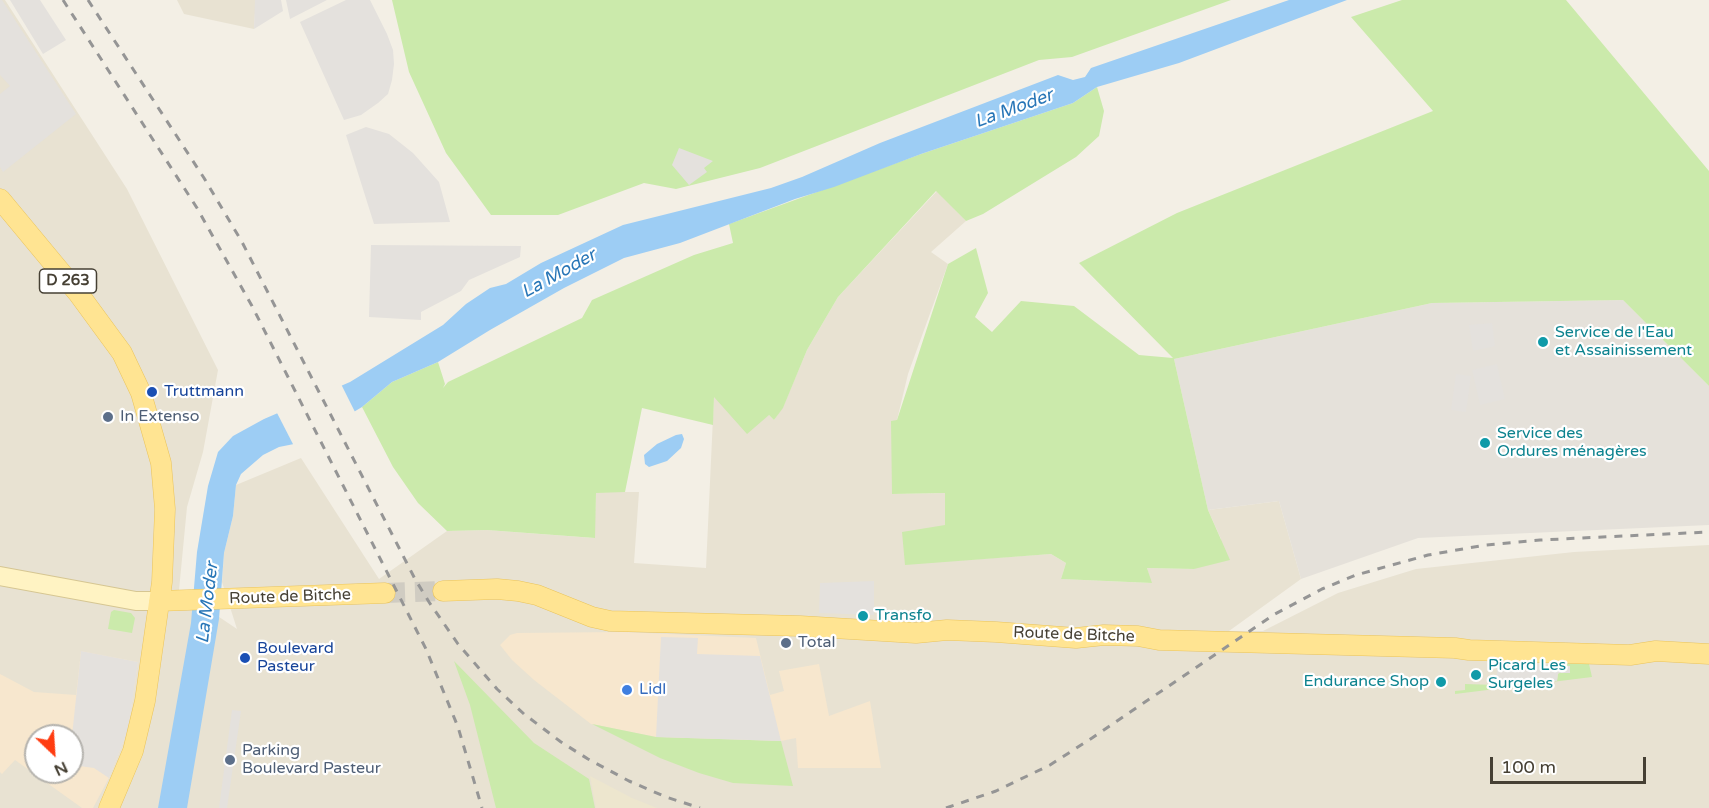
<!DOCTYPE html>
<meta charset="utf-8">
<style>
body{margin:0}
#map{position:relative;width:1709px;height:808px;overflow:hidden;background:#f3efe5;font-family:"Varela Round",sans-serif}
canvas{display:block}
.north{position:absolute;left:24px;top:724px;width:60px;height:60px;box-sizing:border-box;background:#fff;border:2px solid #b5b3ae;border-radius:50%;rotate:155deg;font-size:16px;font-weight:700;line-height:24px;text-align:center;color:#464034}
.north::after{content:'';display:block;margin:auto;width:21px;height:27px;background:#ff3c10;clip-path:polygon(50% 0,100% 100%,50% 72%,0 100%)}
.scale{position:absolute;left:1490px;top:757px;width:156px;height:27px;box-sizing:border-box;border:3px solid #464034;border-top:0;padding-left:8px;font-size:18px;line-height:21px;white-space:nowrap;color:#464034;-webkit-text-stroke:4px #fff;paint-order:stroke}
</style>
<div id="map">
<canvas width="1709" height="808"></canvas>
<div class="north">N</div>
<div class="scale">100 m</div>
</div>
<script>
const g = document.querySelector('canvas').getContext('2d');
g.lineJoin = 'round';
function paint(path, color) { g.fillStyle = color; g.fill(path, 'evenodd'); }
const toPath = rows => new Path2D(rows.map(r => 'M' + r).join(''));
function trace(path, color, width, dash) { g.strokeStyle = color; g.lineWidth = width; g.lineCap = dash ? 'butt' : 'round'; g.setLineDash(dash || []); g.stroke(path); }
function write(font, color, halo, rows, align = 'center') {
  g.font = font + ' "Varela Round",sans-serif'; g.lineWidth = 4.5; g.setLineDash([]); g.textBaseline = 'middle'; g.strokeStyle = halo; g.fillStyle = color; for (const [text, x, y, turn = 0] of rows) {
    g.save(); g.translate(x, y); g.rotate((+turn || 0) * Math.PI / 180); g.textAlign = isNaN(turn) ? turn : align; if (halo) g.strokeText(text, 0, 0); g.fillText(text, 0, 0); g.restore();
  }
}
const residential = toPath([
 [0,0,5,0,127,189,218,370,203,452,187,507,179,590,237,629,222,582,224,553,233,516,236,485,301,458,379,579,447,531,487,530,594,538,596,492,639,492,634,563,706,568,714,396,769,415,774,420,783,407,807,350,838,297,937,191,966,221,931,252,948,264,908,374,897,420,893,494,946,493,945,526,905,564,1051,554,1066,563,1061,579,1151,583,1147,568,1194,569,1221,539,1208,510,1279,501,1301,579,1229,631,1263,631,1338,593,1416,569,1574,552,1709,545,1709,808,0,808],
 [36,736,72,736,72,772,36,772],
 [177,0,256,0,254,29,184,14]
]);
const commercial = toPath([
 [623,632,756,638,770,695,784,691,779,671,819,664,829,716,870,701,881,768,798,768,796,738,781,741,656,737,591,724,534,680,512,660,500,645,510,635,517,633],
 [81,651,138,662,128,730,109,778,93,808,82,808,15,760,2,774,0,772,0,674,34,692,76,695],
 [36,736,72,736,72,772,36,772]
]);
const industrial = toPath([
 [1623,300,1709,386,1709,525,1418,538,1301,579,1279,501,1208,510,1174,359,1432,303]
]);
const education = toPath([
 [590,776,632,798,657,808,596,808]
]);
const green = toPath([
 [392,0,1231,0,1072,57,1039,60,760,168,676,189,644,183,558,215,491,215,446,153,409,72],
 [1402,0,1566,0,1709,171,1709,386,1623,300,1432,303,1174,359,1208,510,1230,560,1194,569,1147,568,1152,583,1061,579,1066,563,1051,554,905,565,902,532,945,525,945,493,892,494,891,421,897,420,948,264,976,248,988,293,975,317,992,332,1021,301,1074,306,1139,355,1173,358,1079,263,1177,213,1433,111,1351,17],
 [1097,87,1104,111,1099,136,1076,157,983,214,966,221,936,191,838,297,807,350,783,408,774,420,769,415,747,434,714,397,713,425,642,408,625,492,596,493,595,538,487,530,447,531,418,503,393,467,362,407,392,382,438,362,445,384,443,388,448,382,582,318,592,300,694,255,733,243,729,224,921,154,1073,103],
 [114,610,131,613,135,618,132,633,108,629,111,612],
 [454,661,534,743,589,779,595,808,496,808,470,705],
 [1553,663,1589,664,1592,677,1455,694,1455,691,1465,690,1465,684,1496,685,1497,681,1557,681,1558,674,1570,666,1554,665],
 [592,724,656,737,781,741,793,786,733,783,699,773,660,758]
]);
const parking = toPath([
 [0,0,2,0,76,114,3,172,0,167,0,94,10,86,0,75],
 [10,0,40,0,66,40,43,54],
 [255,0,281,0,283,11,254,29],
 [286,0,327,0,290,19],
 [346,0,370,0,387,34,393,50,394,64,392,80,388,94,378,103,361,115,344,120,300,22],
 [366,127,389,134,413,153,439,182,450,222,374,224,346,135],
 [679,148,713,161,704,168,707,172,689,185,672,165],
 [371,245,521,246,520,257,469,280,461,291,421,312,421,320,369,317],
 [1492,323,1495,346,1473,351,1469,325],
 [1497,364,1505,399,1480,405,1472,370],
 [1456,374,1471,376,1466,412,1451,410],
 [874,581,874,615,819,613,820,583],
 [661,637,698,638,697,654,760,656,781,741,656,737],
 [81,651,138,662,128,730,109,778,94,768,72,765,72,736],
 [1497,664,1570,666,1570,673,1558,673,1557,681,1497,681],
 [232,710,241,711,227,808,219,808]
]);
const water = toPath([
 [1289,0,1347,0,1179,63,1097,87,1073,103,921,154,834,187,795,199,680,243,624,258,564,288,490,330,438,362,392,382,362,407,304,442,279,447,263,455,241,474,236,485,233,516,224,553,219,619,187,808,158,808,191,623,197,552,208,486,218,452,233,436,264,419,350,382,443,325,466,304,490,288,506,284,541,263,623,225,771,188,802,177,880,143,1058,75,1073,80,1085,77,1091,68],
 [682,434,684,439,681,448,667,461,649,467,645,464,644,455,657,444,676,435]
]);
const pier = toPath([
 [340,382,356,414,305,444,295,448,276,411]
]);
const primaryTunnel = toPath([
 [385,593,443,591]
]);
const secondary = toPath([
 [0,576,136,601,159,601]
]);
const primary = toPath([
 [0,199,78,293,122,353,141,393,161,463,165,509,162,582,145,701,133,751,109,808],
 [443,591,497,589,518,591,537,595,592,617,610,621,800,626,916,633,947,630,996,632,1076,638,1104,635,1138,636,1159,640,1455,648,1469,650,1630,655,1656,651,1709,654],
 [159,601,385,593]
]);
const rail = toPath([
 [63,0,197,208,252,306,426,649,458,727,482,808],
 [88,0,204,178,242,242,415,579,429,602,458,644,497,689,524,714,561,742,588,759,629,781,666,797,700,808],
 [946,808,996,791,1050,765,1092,738,1275,614,1322,589,1356,575,1428,555,1486,545,1540,540,1709,532]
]);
const markers = [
 [1543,342,6,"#0f9aa8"],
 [152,392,6,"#1a4fb4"],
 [108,417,6,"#5c6f8a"],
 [1485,443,6,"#0f9aa8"],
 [863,616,6,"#0f9aa8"],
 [786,643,6,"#5c6f8a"],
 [245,658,6,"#1a4fb4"],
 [1476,675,6,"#0f9aa8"],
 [1441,682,6,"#0f9aa8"],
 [627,690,6,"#3f7fe0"],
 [230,760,6,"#5c6f8a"]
];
const shields = [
 [68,281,57]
];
const shieldNames = [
 ["D 263",68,281]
];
const cultureNames = [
 ["Service de l'Eau",1555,333],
 ["et Assainissement",1555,351],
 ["Service des",1497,434],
 ["Ordures ménagères",1497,452],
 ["Transfo",875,616],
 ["Picard Les",1488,666],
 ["Surgeles",1488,684],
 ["Endurance Shop",1429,682,"right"]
];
const transitNames = [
 ["Truttmann",164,392],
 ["Boulevard",257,649],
 ["Pasteur",257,667]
];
const serviceNames = [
 ["In Extenso",120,417],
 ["Total",798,643],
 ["Parking",242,751],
 ["Boulevard Pasteur",242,769]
];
const streetNames = [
 ["Route de Bitche",290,597,-2],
 ["Route de Bitche",1074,635,2]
];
const shopNames = [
 ["Lidl",639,690]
];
const waterNames = [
 ["La Moder",1014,109,-20],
 ["La Moder",559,274,-29],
 ["La Moder",208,603,-83]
];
paint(residential, '#e8e2d2');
paint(commercial, '#f7e7ce');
paint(industrial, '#e5e1da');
paint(education, '#ede6ce');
paint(green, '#cbeaab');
paint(parking, '#e4e1dd');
paint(water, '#9dcdf4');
paint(pier, '#f3efe5');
trace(primaryTunnel, '#d0ccc2', 20, [20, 10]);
trace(secondary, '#d6c692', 20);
trace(primary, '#eac45c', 21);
trace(secondary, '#fff3c3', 18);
trace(primary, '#ffe492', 20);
trace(rail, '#959595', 3, [8, 8]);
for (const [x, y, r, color] of markers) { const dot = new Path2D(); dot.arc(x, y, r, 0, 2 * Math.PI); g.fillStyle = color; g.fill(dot); trace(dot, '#fff', 2); }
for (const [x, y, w] of shields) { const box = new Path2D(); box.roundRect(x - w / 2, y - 12, w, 24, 4.5); g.fillStyle = '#fff'; g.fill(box); trace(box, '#464034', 1.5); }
write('bold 15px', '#464034', null, shieldNames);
write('16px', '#0d838f', '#fff', cultureNames, 'left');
write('16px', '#164399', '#fff', transitNames, 'left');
write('16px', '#4e5e75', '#fff', serviceNames, 'left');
write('16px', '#464034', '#fff', streetNames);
write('16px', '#366cbe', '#fff', shopNames, 'left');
write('italic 18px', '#2876b7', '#fff', waterNames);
</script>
